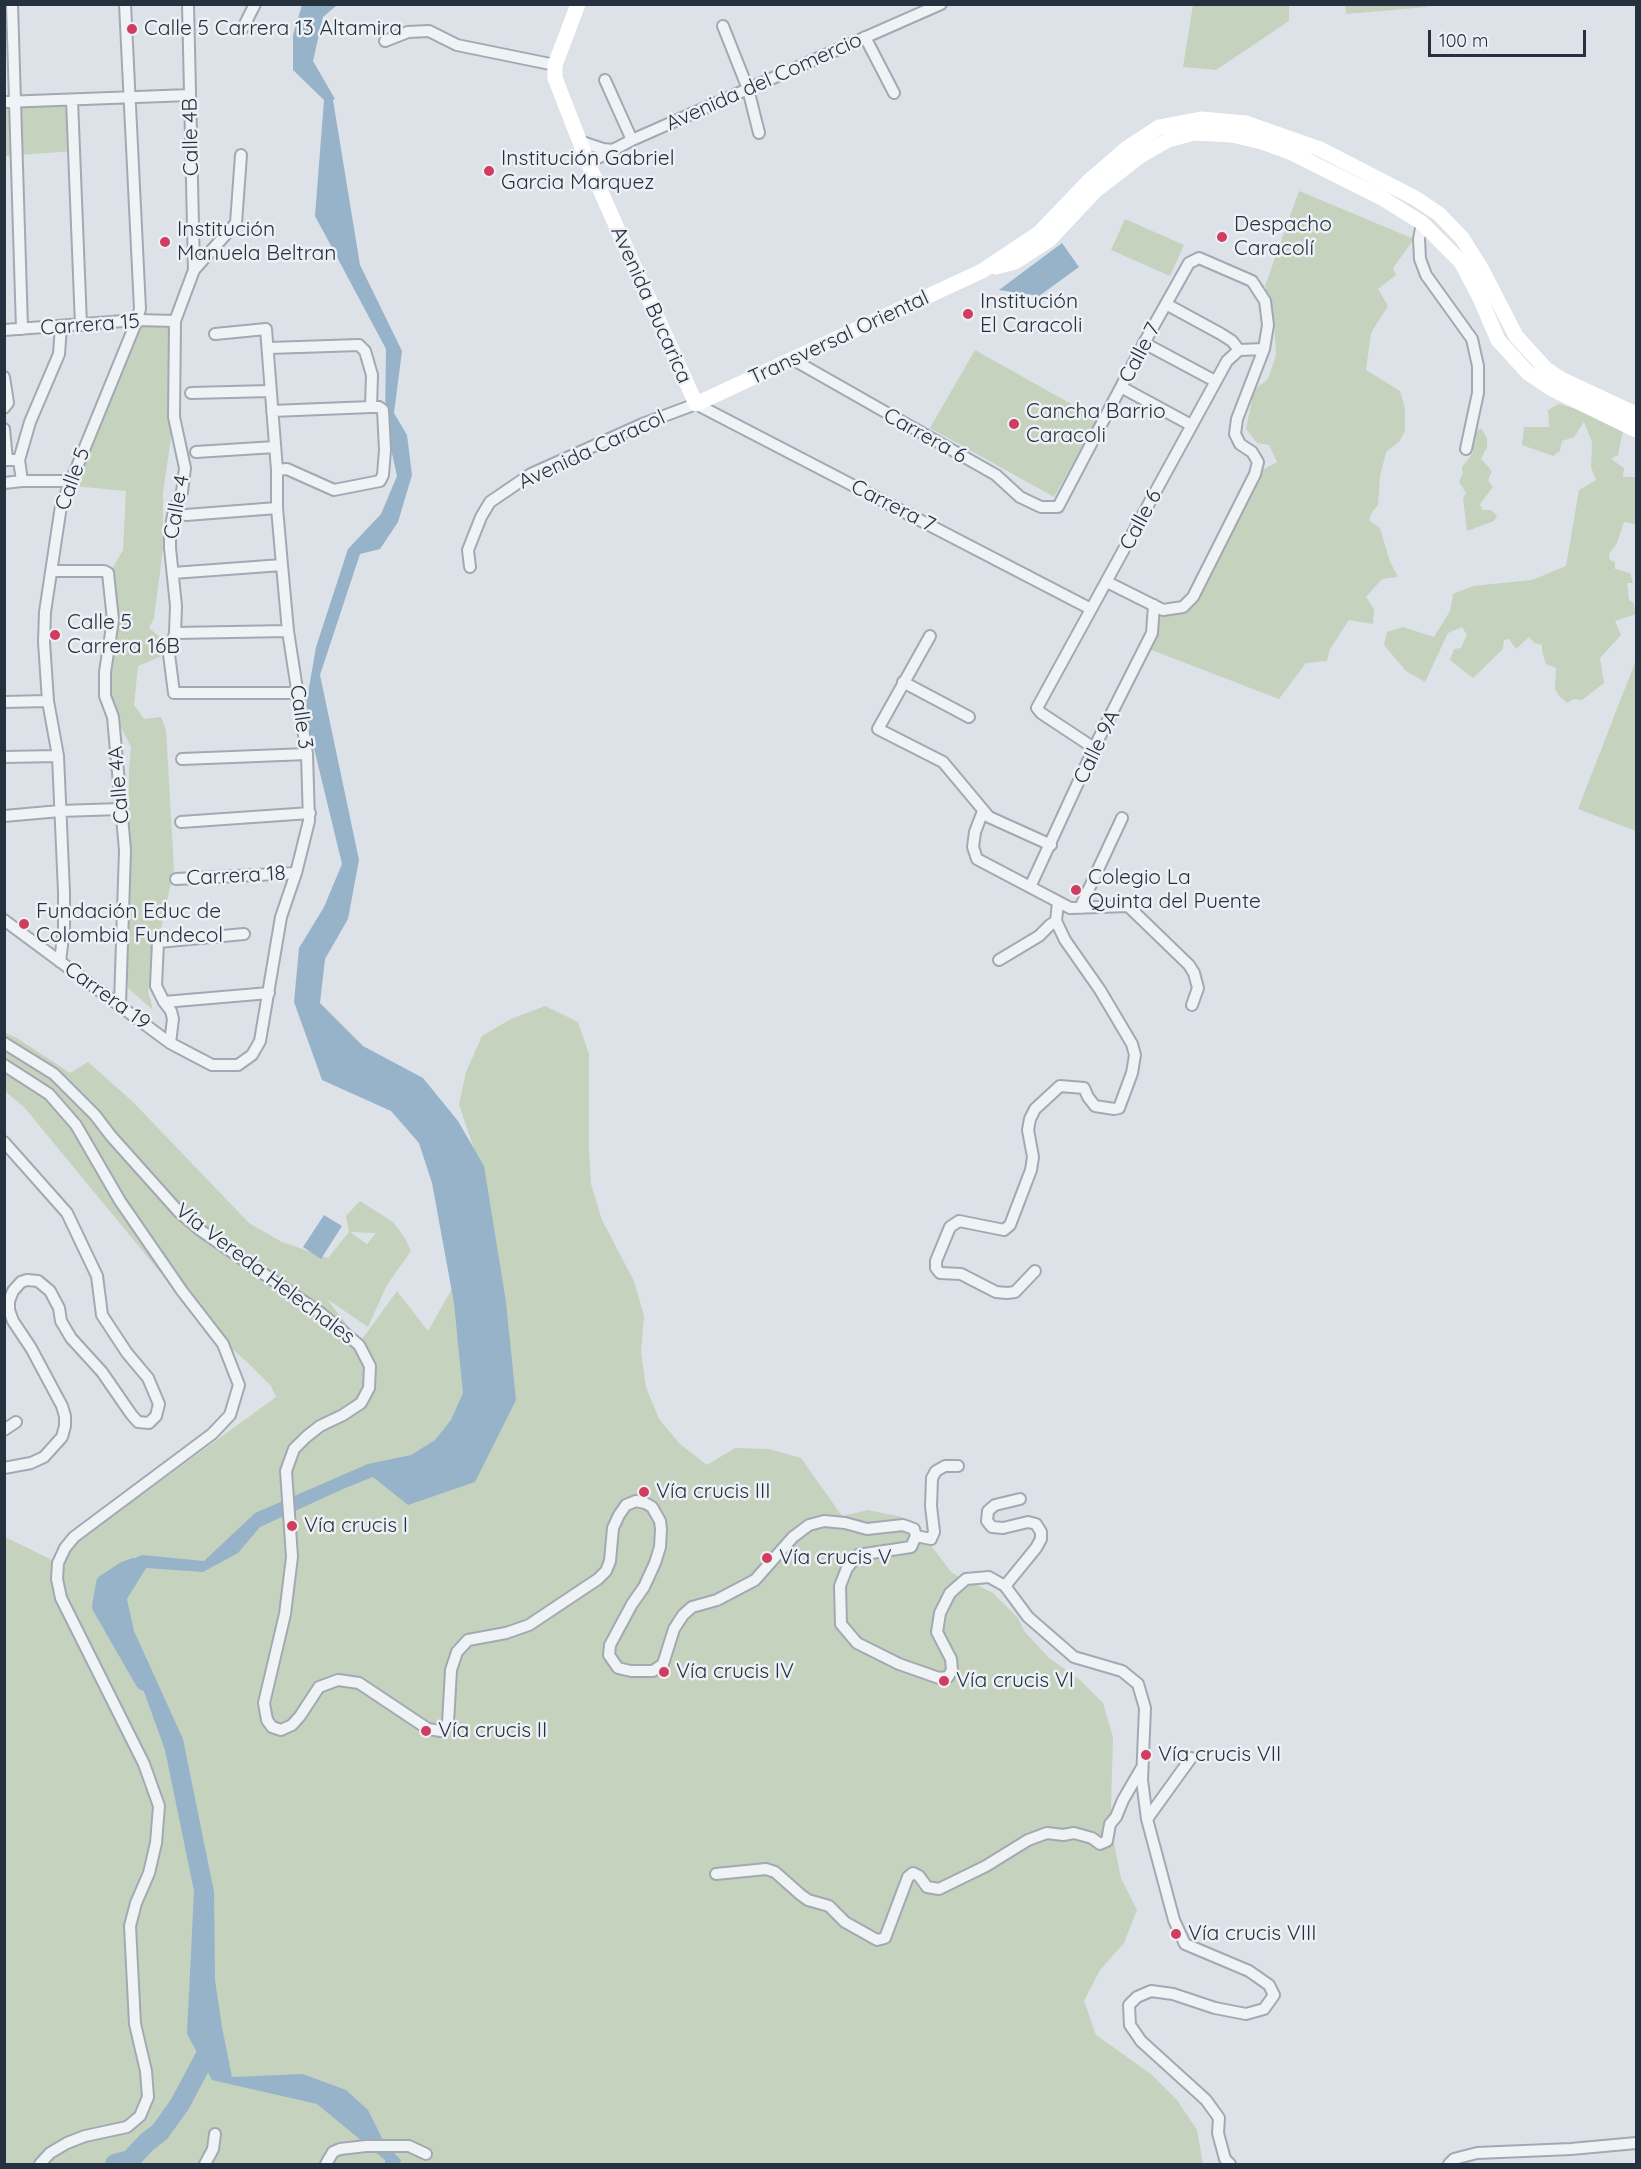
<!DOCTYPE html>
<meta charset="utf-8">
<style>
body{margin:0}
#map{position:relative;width:1641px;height:2169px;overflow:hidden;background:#dde2e8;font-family:Quicksand,sans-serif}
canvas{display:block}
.frame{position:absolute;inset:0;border:6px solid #26313f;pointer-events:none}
.scale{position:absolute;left:1428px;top:30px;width:158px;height:27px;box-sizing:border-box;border:3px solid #26313f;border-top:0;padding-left:8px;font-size:18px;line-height:21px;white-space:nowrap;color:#26313f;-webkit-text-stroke:4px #edf1f5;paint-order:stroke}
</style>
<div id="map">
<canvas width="1641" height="2169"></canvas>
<div class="frame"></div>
<div class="scale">100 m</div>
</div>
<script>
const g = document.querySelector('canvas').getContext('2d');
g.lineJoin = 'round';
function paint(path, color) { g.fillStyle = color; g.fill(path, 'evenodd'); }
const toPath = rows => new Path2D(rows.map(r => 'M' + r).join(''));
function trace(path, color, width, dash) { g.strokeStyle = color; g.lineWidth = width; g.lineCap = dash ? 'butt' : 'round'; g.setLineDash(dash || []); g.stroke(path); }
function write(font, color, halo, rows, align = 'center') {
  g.font = font + ' Quicksand,sans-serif'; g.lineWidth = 5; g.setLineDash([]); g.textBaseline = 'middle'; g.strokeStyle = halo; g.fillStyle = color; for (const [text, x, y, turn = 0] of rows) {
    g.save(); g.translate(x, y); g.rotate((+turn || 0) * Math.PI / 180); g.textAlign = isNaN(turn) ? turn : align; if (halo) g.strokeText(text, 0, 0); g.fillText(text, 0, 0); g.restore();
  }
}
const green = toPath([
 [1193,5,1289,5,1289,21,1216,70,1183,67],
 [1427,5,1427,7,1346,14,1345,5],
 [72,100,74,151,5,156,5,102],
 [1299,191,1414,239,1393,268,1396,275,1378,289,1388,306,1371,333,1366,370,1400,391,1405,409,1405,431,1399,442,1386,452,1380,477,1378,505,1372,512,1369,520,1380,528,1390,562,1398,577,1382,579,1366,597,1374,609,1373,624,1349,620,1330,649,1327,661,1306,663,1279,699,1149,649,1163,610,1183,607,1255,474,1277,462,1269,445,1257,443,1246,429,1254,390,1268,379,1276,355,1274,321,1265,286],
 [1125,219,1184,245,1170,276,1111,250],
 [174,321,174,417,163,493,163,548,159,580,154,618,149,628,161,638,162,656,138,666,134,705,144,719,161,717,166,730,174,868,148,991,153,1010,128,988,126,966,129,771,131,747,110,706,111,571,123,550,126,491,74,486,138,324],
 [975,350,1098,419,1054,497,930,428],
 [1559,404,1583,411,1626,416,1618,455,1611,459,1624,468,1623,477,1636,477,1636,522,1635,524,1624,522,1617,543,1609,554,1610,560,1615,562,1615,569,1630,573,1633,583,1627,583,1629,600,1633,602,1636,614,1615,621,1621,635,1600,658,1604,683,1582,700,1574,699,1567,703,1559,696,1555,689,1556,668,1546,664,1542,651,1542,645,1534,643,1529,637,1516,649,1509,639,1504,640,1503,649,1473,678,1450,660,1454,649,1461,648,1467,635,1462,627,1448,633,1425,682,1406,671,1384,645,1387,632,1403,627,1434,637,1450,611,1453,594,1473,586,1532,580,1566,566,1579,490,1596,480,1591,467,1592,442,1584,422,1574,437,1562,441,1560,451,1553,456,1522,445,1524,427,1549,427,1548,410],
 [1481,428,1487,438,1487,447,1481,459,1492,471,1488,480,1493,487,1480,504,1482,510,1490,510,1497,515,1494,521,1467,531,1463,498,1466,493,1459,482,1463,473,1462,467,1473,453,1472,434],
 [1636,660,1636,831,1578,809],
 [545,1006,578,1022,589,1054,589,1150,591,1184,602,1220,634,1281,644,1316,641,1351,646,1387,659,1419,680,1444,707,1465,735,1448,769,1449,801,1458,842,1516,868,1510,902,1517,911,1533,929,1543,952,1573,993,1593,1018,1618,1025,1632,1049,1658,1079,1679,1103,1703,1113,1737,1111,1807,1114,1843,1121,1878,1137,1910,1124,1943,1100,1970,1084,2001,1096,2035,1151,2074,1177,2100,1197,2130,1203,2164,5,2164,5,1537,52,1560,276,1397,271,1386,246,1361,202,1323,24,1107,5,1091,4,1032,17,1038,70,1073,88,1062,133,1102,249,1223,282,1242,328,1258,349,1232,346,1216,360,1201,393,1222,405,1238,411,1251,387,1285,368,1327,327,1299,360,1342,397,1291,428,1331,465,1266,480,1168,459,1104,466,1072,482,1036,511,1019],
 [350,1232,375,1233,376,1233,367,1244]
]);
const water = toPath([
 [302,5,337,5,323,17,313,61,335,99,333,100,360,265,402,351,394,413,407,435,412,475,398,522,380,549,360,554,320,675,359,860,348,919,325,959,320,1003,363,1046,423,1078,458,1121,484,1166,506,1302,516,1400,475,1482,408,1505,373,1477,343,1489,260,1527,238,1553,203,1572,146,1568,127,1599,134,1631,183,1739,214,1892,215,1980,222,2027,232,2077,303,2074,346,2090,368,2110,385,2144,401,2160,400,2164,385,2164,385,2160,317,2104,212,2080,187,2034,194,1891,165,1750,110,1597,113,1568,142,1555,204,1561,255,1513,368,1464,411,1455,435,1440,451,1420,463,1393,454,1303,432,1183,419,1143,391,1111,322,1080,294,1002,299,948,324,907,342,864,305,711,316,647,348,549,381,514,397,476,385,422,386,349,315,216,324,100,293,70,293,35],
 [1062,243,1079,267,1039,296,999,290],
 [324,1215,342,1226,321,1259,303,1247]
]);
const river = toPath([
 [134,1568,126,1571,106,1584,102,1606,145,1681],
 [115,2164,130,2160,147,2142,160,2132,180,2104,206,2055]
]);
const street = toPath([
 [12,4,22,329],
 [188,4,194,270],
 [723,26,748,89,759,133],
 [243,28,255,4],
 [865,37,894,93],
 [385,41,408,32,429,31,457,45,555,65],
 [605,80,632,140],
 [72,100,81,325],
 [4,102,190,95],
 [579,141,603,149,613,150],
 [241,155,236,223,194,270,175,321,174,417,185,468,182,492,173,515,170,532,170,548,176,606,175,633,169,654,174,693,297,693],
 [588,163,632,140,941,4],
 [1422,223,1419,239,1420,259,1426,275,1472,339,1478,366,1478,393,1466,449],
 [1166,304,1221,334,1232,341,1239,350],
 [4,330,137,320,175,321],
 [1144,343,1215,381],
 [269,348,359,345,365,351,372,375,371,407],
 [792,359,996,475,1020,497,1041,507,1058,507,1144,343,1189,263,1199,258,1252,281,1265,301,1268,325,1264,349,1237,419,1235,434,1240,444,1252,452,1258,462,1255,474,1193,597,1183,607,1163,610,1107,582],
 [4,377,8,403,4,408],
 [1121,387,1191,425],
 [191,393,270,391],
 [272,411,371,407,379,407,383,410,385,450,383,475,380,481,334,490,287,469,277,470],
 [4,429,7,460],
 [196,452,275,447],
 [4,460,19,460,22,481],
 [19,460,30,422,59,354,61,326],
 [4,483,22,481,70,481],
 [186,515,277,508],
 [470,567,468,550,481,517,490,502,531,474,645,423,696,404,1091,609],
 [51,571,104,571,108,573,113,620,105,672,105,696,113,717,125,850,120,1004],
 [173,573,282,565],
 [175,633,288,631],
 [930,636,878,729,943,762,989,817,1051,845],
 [903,682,969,717],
 [4,702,48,701],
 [1094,748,1041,713,1037,708,1227,361,1239,350,1264,349],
 [4,757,58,756],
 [182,759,307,754],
 [983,811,975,832,973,847,977,859,1070,908,1128,906,1189,965,1194,973,1198,988,1192,1005],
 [4,816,60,811,120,809],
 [181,822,310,813],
 [176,879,296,873],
 [1030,887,1094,748,1152,633,1154,605],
 [1080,908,1122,818],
 [4,920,170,1043,212,1065,238,1065,252,1055,260,1041,281,917,296,873,309,821,307,754,288,631,282,565,277,508,277,470,266,329,215,334],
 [999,960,1039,936,1050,925,1056,921],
 [60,962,64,928,64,892,58,756,48,701,44,642,45,612,61,506,137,320,140,309,125,4],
 [164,1002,269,993],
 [4,1043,54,1074,95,1115,111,1136,179,1212,200,1230,322,1314,359,1345,370,1366,369,1388,361,1403,343,1415,320,1426,306,1437,294,1449,286,1471,292,1557,285,1614,264,1703,267,1720,272,1727,281,1730,292,1725,300,1716,319,1687,338,1680,359,1683,428,1729,441,1731,448,1723,451,1670,457,1652,468,1640,506,1633,529,1625,598,1579,606,1571,610,1561,613,1528,619,1515,626,1505,636,1501,645,1503,652,1507,660,1521,661,1529,660,1547,655,1563,644,1587,632,1604,610,1645,609,1655,618,1668,631,1671,653,1671,663,1664,674,1629,683,1615,692,1607,717,1600,755,1580,793,1537,809,1525,824,1521,845,1523,867,1529,903,1525,914,1529,916,1536,911,1547,858,1555,847,1568,840,1586,841,1624,857,1643,899,1664,939,1678,948,1677,952,1670,951,1659,937,1632,940,1613,950,1593,966,1579,989,1577,1005,1586,1028,1617,1074,1657,1122,1671,1138,1684,1145,1708,1142,1780,1147,1819,1174,1920,1185,1944,1249,1971,1269,1985,1274,1995,1264,2009,1246,2014,1215,2008,1173,1994,1151,1991,1137,1997,1129,2005,1130,2025,1141,2041,1206,2100,1219,2118,1218,2133,1225,2159,1230,2164],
 [170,1043,173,1019,171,1011,164,1002,156,986,158,942,244,934],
 [4,1065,49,1094,76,1125,120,1201,182,1291,223,1344,239,1385,230,1415,212,1434,74,1537,65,1548,58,1563,57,1579,61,1598,144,1764,159,1806,156,1843,149,1873,136,1903,130,1926,135,2024,146,2071,148,2097,140,2116,127,2127,85,2136,67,2143,50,2153,40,2164],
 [4,1142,67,1213,97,1276,102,1315,127,1353,148,1378,159,1404,156,1416,149,1423,138,1422,131,1414,102,1372,71,1338,61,1321,59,1308,50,1291,38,1281,27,1280,21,1282,13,1291,9,1301,9,1310,13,1321,31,1348,62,1406,65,1416,65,1426,62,1437,44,1457,31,1463,4,1468],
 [1035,1271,1015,1292,1007,1293,996,1292,961,1274,940,1273,936,1268,936,1261,950,1227,959,1221,1004,1230,1010,1225,1031,1170,1033,1157,1028,1130,1030,1119,1035,1109,1060,1086,1084,1088,1088,1097,1095,1106,1114,1109,1119,1108,1132,1073,1135,1055,1132,1044,1100,990,1065,940,1056,921,1058,902],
 [4,1430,16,1422],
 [916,1536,931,1539,934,1532,931,1506,932,1478,936,1471,945,1466,958,1466],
 [1005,1586,1036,1548,1041,1539,1041,1532,1036,1524,1028,1522,1003,1528,992,1527,987,1521,988,1511,995,1505,1020,1499],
 [1147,1819,1191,1758],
 [716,1874,766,1869,775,1872,801,1895,808,1900,829,1906,845,1922,877,1940,885,1938,908,1877,913,1873,919,1876,927,1887,939,1889,986,1866,1028,1840,1047,1833,1063,1835,1074,1833,1092,1838,1100,1844,1107,1841,1110,1824,1116,1817,1123,1800,1141,1769],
 [205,2164,213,2149,215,2134],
 [326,2164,333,2152,340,2149,366,2146,409,2146,426,2154],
 [1449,2164,1454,2159,1477,2153,1571,2149,1636,2143]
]);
const secondary = toPath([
 [578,4,555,65,555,78,588,163,696,404,982,271,1039,233,1089,181,1127,148,1159,127,1201,119,1246,123,1320,149,1415,198,1439,214,1462,238,1481,268,1516,336,1546,369,1561,379,1636,414],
 [996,267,1015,262,1049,240,1095,191,1140,156,1168,140,1194,133,1232,135,1262,142,1292,153,1382,198,1422,223,1461,262,1480,298,1498,340,1528,373,1552,389,1636,430]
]);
const markers = [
 [132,29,6,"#d13d60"],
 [489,171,6,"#d13d60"],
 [1222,237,6,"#d13d60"],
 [165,242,6,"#d13d60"],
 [968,314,6,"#d13d60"],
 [1014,424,6,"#d13d60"],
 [55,635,6,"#d13d60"],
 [1076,890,6,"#d13d60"],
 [24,924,6,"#d13d60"],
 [644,1492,6,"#d13d60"],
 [292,1526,6,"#d13d60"],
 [767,1558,6,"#d13d60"],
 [664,1672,6,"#d13d60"],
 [944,1681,6,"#d13d60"],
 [426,1731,6,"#d13d60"],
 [1146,1755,6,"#d13d60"],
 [1176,1934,6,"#d13d60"]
];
const poiNames = [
 ["Calle 5 Carrera 13 Altamira",144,29],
 ["Institución Gabriel",501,159],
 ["Garcia Marquez",501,183],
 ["Despacho",1234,225],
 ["Caracolí",1234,249],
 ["Institución",177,230],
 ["Manuela Beltran",177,254],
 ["Institución",980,302],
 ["El Caracoli",980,326],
 ["Cancha Barrio",1026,412],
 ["Caracoli",1026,436],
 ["Calle 5",67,623],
 ["Carrera 16B",67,647],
 ["Colegio La",1088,878],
 ["Quinta del Puente",1088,902],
 ["Fundación Educ de",36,912],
 ["Colombia Fundecol",36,936],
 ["Vía crucis III",656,1492],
 ["Vía crucis I",304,1526],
 ["Vía crucis V",779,1558],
 ["Vía crucis IV",676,1672],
 ["Vía crucis VI",956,1681],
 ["Vía crucis II",438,1731],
 ["Vía crucis VII",1158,1755],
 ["Vía crucis VIII",1188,1934]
];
const streetNames = [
 ["Avenida del Comercio",764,82,-24],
 ["Calle 4B",191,137,-91],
 ["Avenida Bucarica",651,305,66],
 ["Carrera 15",90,325,-4],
 ["Transversal Oriental",839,338,-25],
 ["Calle 7",1140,353,-62],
 ["Carrera 6",925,436,29],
 ["Avenida Caracol",592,450,-25],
 ["Calle 5",73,479,-70],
 ["Carrera 7",893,506,27],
 ["Calle 4",177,507,-80],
 ["Calle 6",1141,520,-62],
 ["Calle 3",301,717,82],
 ["Calle 9A",1097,747,-64],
 ["Calle 4A",119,785,-95],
 ["Carrera 18",236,876,-3],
 ["Carrera 19",107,996,36],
 ["Vía Vereda Helechales",265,1274,37]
];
paint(green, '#c5d2be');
paint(water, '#97b3c9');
trace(river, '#97b3c9', 20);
trace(street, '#a2a9b2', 14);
trace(street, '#f0f3f6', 10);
trace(secondary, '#fff', 15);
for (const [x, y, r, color] of markers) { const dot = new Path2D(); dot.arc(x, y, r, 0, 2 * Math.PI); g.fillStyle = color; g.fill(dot); trace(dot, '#edf1f5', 2); }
write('21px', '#26313f', '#edf1f5', poiNames, 'left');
write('21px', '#26313f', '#edf1f5', streetNames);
</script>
